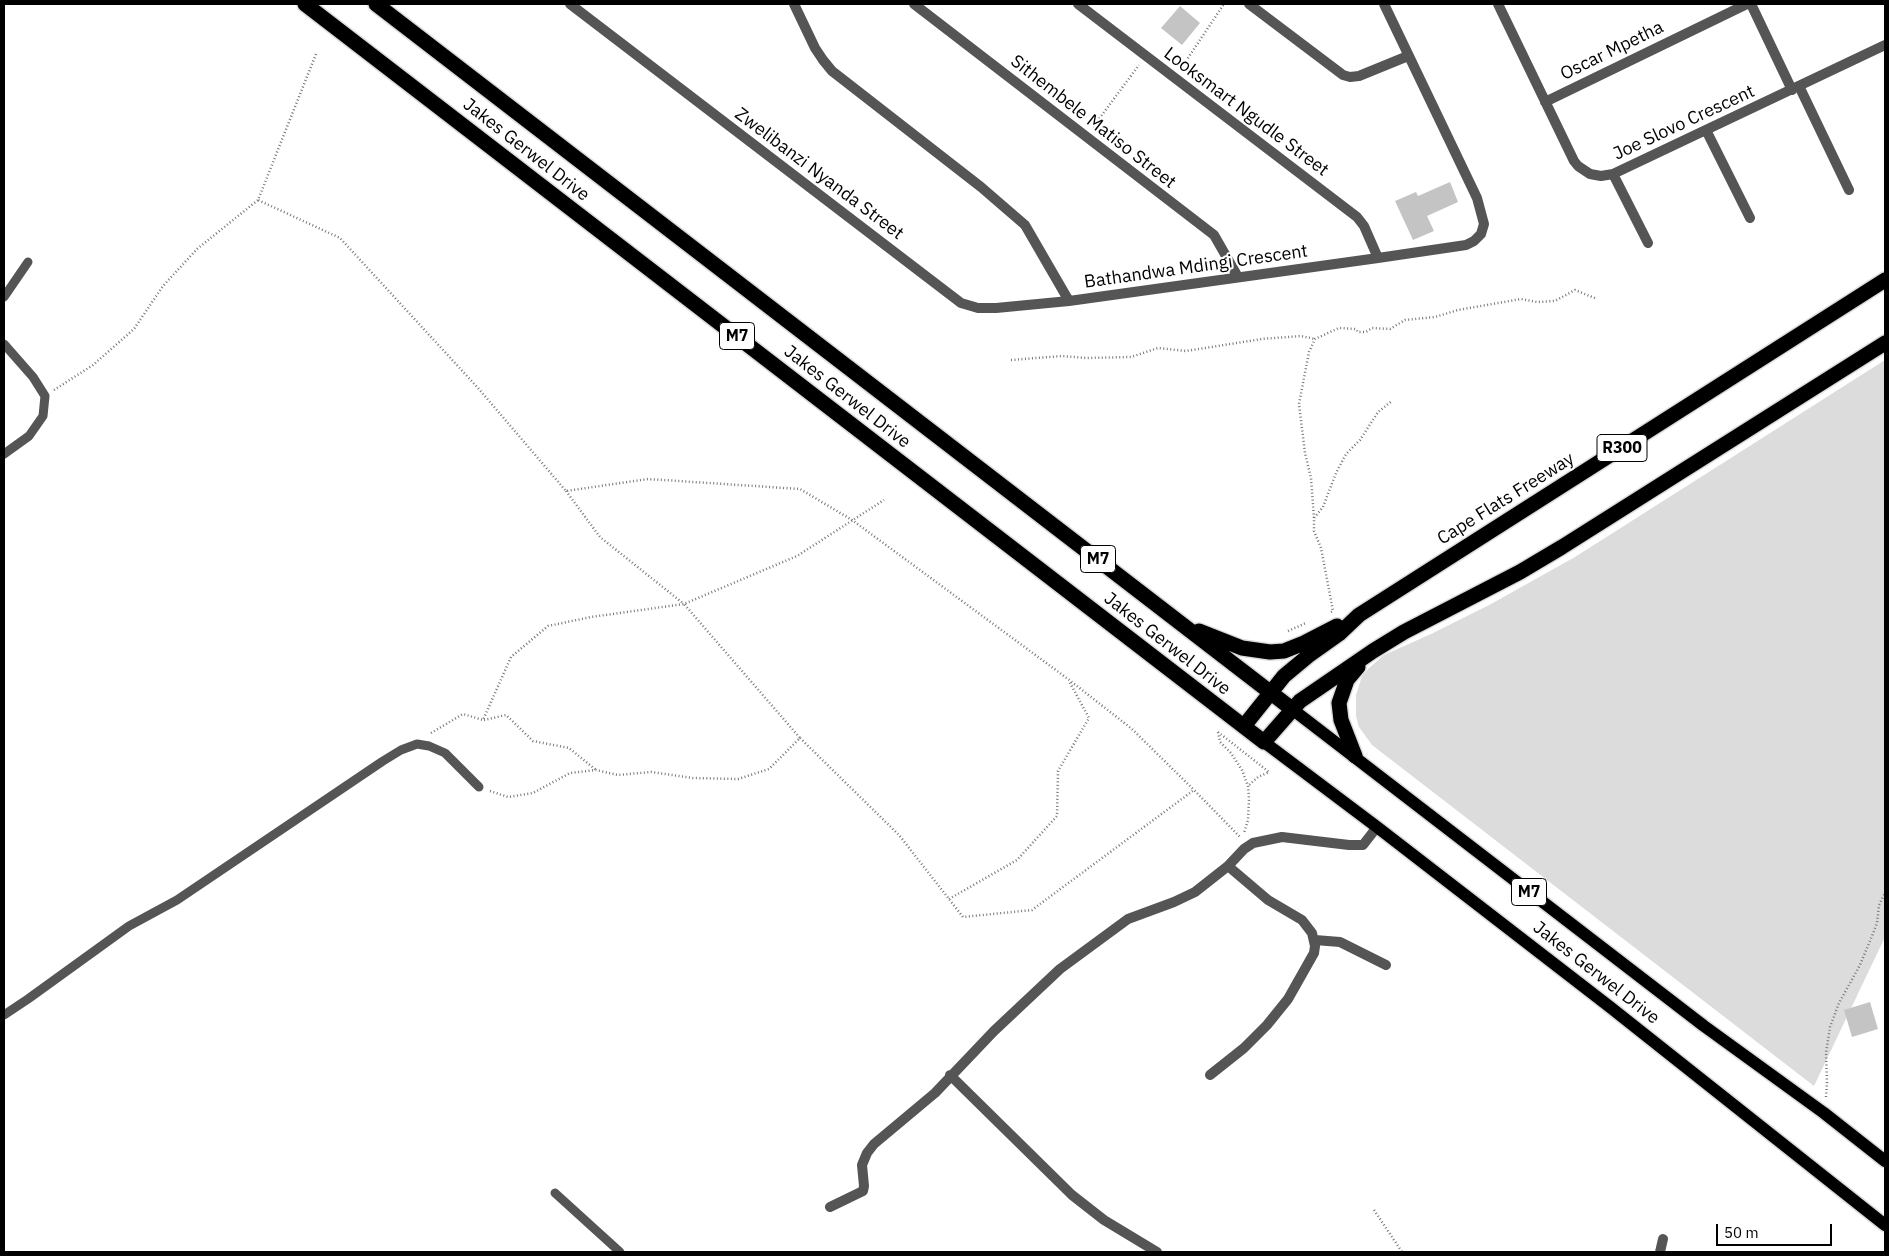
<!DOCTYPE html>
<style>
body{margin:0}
#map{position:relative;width:1889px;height:1256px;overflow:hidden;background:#fff;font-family:"IBM Plex Sans",sans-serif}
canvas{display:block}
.frame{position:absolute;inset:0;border:5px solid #000;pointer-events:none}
.scale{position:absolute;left:1716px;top:1224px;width:116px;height:22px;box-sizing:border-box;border:2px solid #000;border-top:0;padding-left:6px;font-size:15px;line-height:18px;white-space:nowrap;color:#000;-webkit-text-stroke:4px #fff;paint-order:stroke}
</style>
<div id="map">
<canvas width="1889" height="1256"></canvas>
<div class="frame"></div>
<div class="scale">50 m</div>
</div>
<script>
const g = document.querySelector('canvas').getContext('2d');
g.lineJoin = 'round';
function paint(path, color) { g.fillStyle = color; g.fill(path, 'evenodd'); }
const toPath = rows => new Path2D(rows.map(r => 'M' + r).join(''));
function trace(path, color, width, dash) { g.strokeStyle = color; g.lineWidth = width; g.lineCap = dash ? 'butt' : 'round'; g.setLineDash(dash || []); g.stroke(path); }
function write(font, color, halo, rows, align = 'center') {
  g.font = font + ' "IBM Plex Sans",sans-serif'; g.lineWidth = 4; g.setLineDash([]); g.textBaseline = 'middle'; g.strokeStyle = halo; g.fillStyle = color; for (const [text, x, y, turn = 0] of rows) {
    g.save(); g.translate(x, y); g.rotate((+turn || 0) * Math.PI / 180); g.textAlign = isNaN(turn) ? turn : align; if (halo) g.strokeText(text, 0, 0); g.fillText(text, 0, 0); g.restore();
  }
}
const green = toPath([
 [1885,360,1885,937,1814,1086,1372,745,1359,727,1356,716,1356,695,1362,676,1369,668,1384,655,1431,634,1491,604,1575,557]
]);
const building = toPath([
 [1180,6,1200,23,1182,45,1161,28],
 [1450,182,1458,202,1427,216,1434,231,1413,240,1395,201,1416,192,1418,196],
 [1870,1002,1878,1029,1852,1037,1844,1010]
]);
const path = toPath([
 [316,54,258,200,340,238,478,388,566,491,648,479,800,489,852,520,1068,679,1132,729,1194,790],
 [1182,67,1224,4],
 [1093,127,1139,65],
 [1011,360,1062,356,1086,358,1131,357,1158,348,1186,351,1262,339,1301,336,1315,339],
 [54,390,93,365,134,329,163,286,197,249,258,200],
 [566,491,600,537,684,604],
 [1314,518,1311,478,1305,453,1299,404,1309,352,1315,339,1339,328,1356,329,1358,332,1366,332,1372,328,1390,329,1405,320,1435,317,1458,310,1521,299,1537,302,1555,301,1575,290,1597,299],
 [1331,612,1333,611,1321,548,1314,531,1314,518,1323,507,1336,473,1346,454,1360,440,1378,412,1392,401],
 [1288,631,1306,623],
 [484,720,506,715,533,741,569,748,596,770],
 [1218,732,1220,742,1231,753,1242,770,1248,786,1249,799,1248,820,1244,833],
 [1218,732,1269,772,1258,777,1248,786],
 [431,733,463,714,483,720,511,657,548,626,591,617,684,604],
 [800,738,899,835,963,917,1032,910,1194,790,1241,838],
 [490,791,508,797,533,793,570,773,596,770,618,775,651,772,693,778,738,779,769,769,800,738,684,604,797,556,884,500],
 [949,899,1017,860,1057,816,1058,771,1089,718,1069,681],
 [1826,1097,1827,1083,1826,1053,1830,1027,1839,1003,1860,965,1872,936,1877,923,1879,905,1885,893],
 [1374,1210,1402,1252]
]);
const lane = toPath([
 [4,297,28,262],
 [4,344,33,377,45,396,43,416,29,436,4,454],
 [4,1015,28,999,129,926,177,900,383,761,401,750,417,744,429,746,445,753,479,787],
 [555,1193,620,1252]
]);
const street = toPath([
 [570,4,961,303,978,308,996,308,1069,301,1378,258,1466,245,1474,241,1481,234,1484,224,1477,198,1384,4],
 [794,4,815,48,823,60,832,71,981,187,1025,225,1069,301],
 [914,4,1214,235,1238,277],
 [1078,4,1357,217,1364,226,1378,258],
 [1249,4,1343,75,1350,77,1359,76,1408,56],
 [1498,4,1574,161,1578,166,1590,174,1601,176,1613,174,1885,45],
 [1751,4,1792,90],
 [1799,86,1849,190],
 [1545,102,1747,4],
 [1706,130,1750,218],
 [1613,174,1648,243],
 [1315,940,1340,942,1386,965],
 [950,1075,1072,1195,1104,1220,1157,1252],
 [1210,1075,1244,1048,1267,1025,1288,999,1314,953,1315,946,1312,933,1302,920,1268,900,1228,866],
 [830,1207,863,1191,864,1186,862,1165,867,1153,874,1144,935,1093,994,1031,1060,969,1128,919,1174,902,1195,892,1228,866,1244,849,1253,843,1282,837,1349,845,1363,845,1377,827],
 [1660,1252,1663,1239]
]);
const primary = toPath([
 [1292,709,1704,1026,1824,1113,1885,1161],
 [1264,742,1377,827,1610,1007,1885,1225]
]);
const highway = toPath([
 [305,4,1264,742,1300,701,1373,651,1404,632,1520,572,1562,547,1885,343],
 [376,4,1292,709],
 [1199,631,1242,648,1270,652,1284,651,1304,643,1337,626],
 [1244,726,1284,676,1308,656,1339,634,1359,615,1885,280],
 [1355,756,1341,720,1339,703,1347,680,1358,667]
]);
const shields = [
 [737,336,35],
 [1622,448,50],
 [1098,559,35],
 [1529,892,35]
];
const shieldNames = [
 ["M7",737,336],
 ["R300",1622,448],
 ["M7",1098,559],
 ["M7",1529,892]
];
const streetNames = [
 ["Oscar Mpetha",1612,51,-26],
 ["Looksmart Ngudle Street",1246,112,37],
 ["Sithembele Matiso Street",1093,122,38],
 ["Joe Slovo Crescent",1684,123,-25],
 ["Jakes Gerwel Drive",526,150,38],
 ["Zwelibanzi Nyanda Street",819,174,37],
 ["Bathandwa Mdingi Crescent",1196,267,-8],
 ["Jakes Gerwel Drive",847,397,38],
 ["Cape Flats Freeway",1506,499,-32],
 ["Jakes Gerwel Drive",1167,644,38],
 ["Jakes Gerwel Drive",1596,973,38]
];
paint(green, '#dcdcdc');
paint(building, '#c4c4c4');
trace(primary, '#dbdbdb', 15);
trace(highway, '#dbdbdb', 18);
trace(path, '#777', 2.5, [1, 2.5]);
trace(lane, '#555', 9);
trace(street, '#555', 10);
trace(primary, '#000', 12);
trace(highway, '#000', 15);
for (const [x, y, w] of shields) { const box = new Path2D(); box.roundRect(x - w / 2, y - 13.5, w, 27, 4); g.fillStyle = '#fff'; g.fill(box); trace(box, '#000', 1); }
write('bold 16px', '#000', null, shieldNames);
write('18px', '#000', '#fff', streetNames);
</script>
